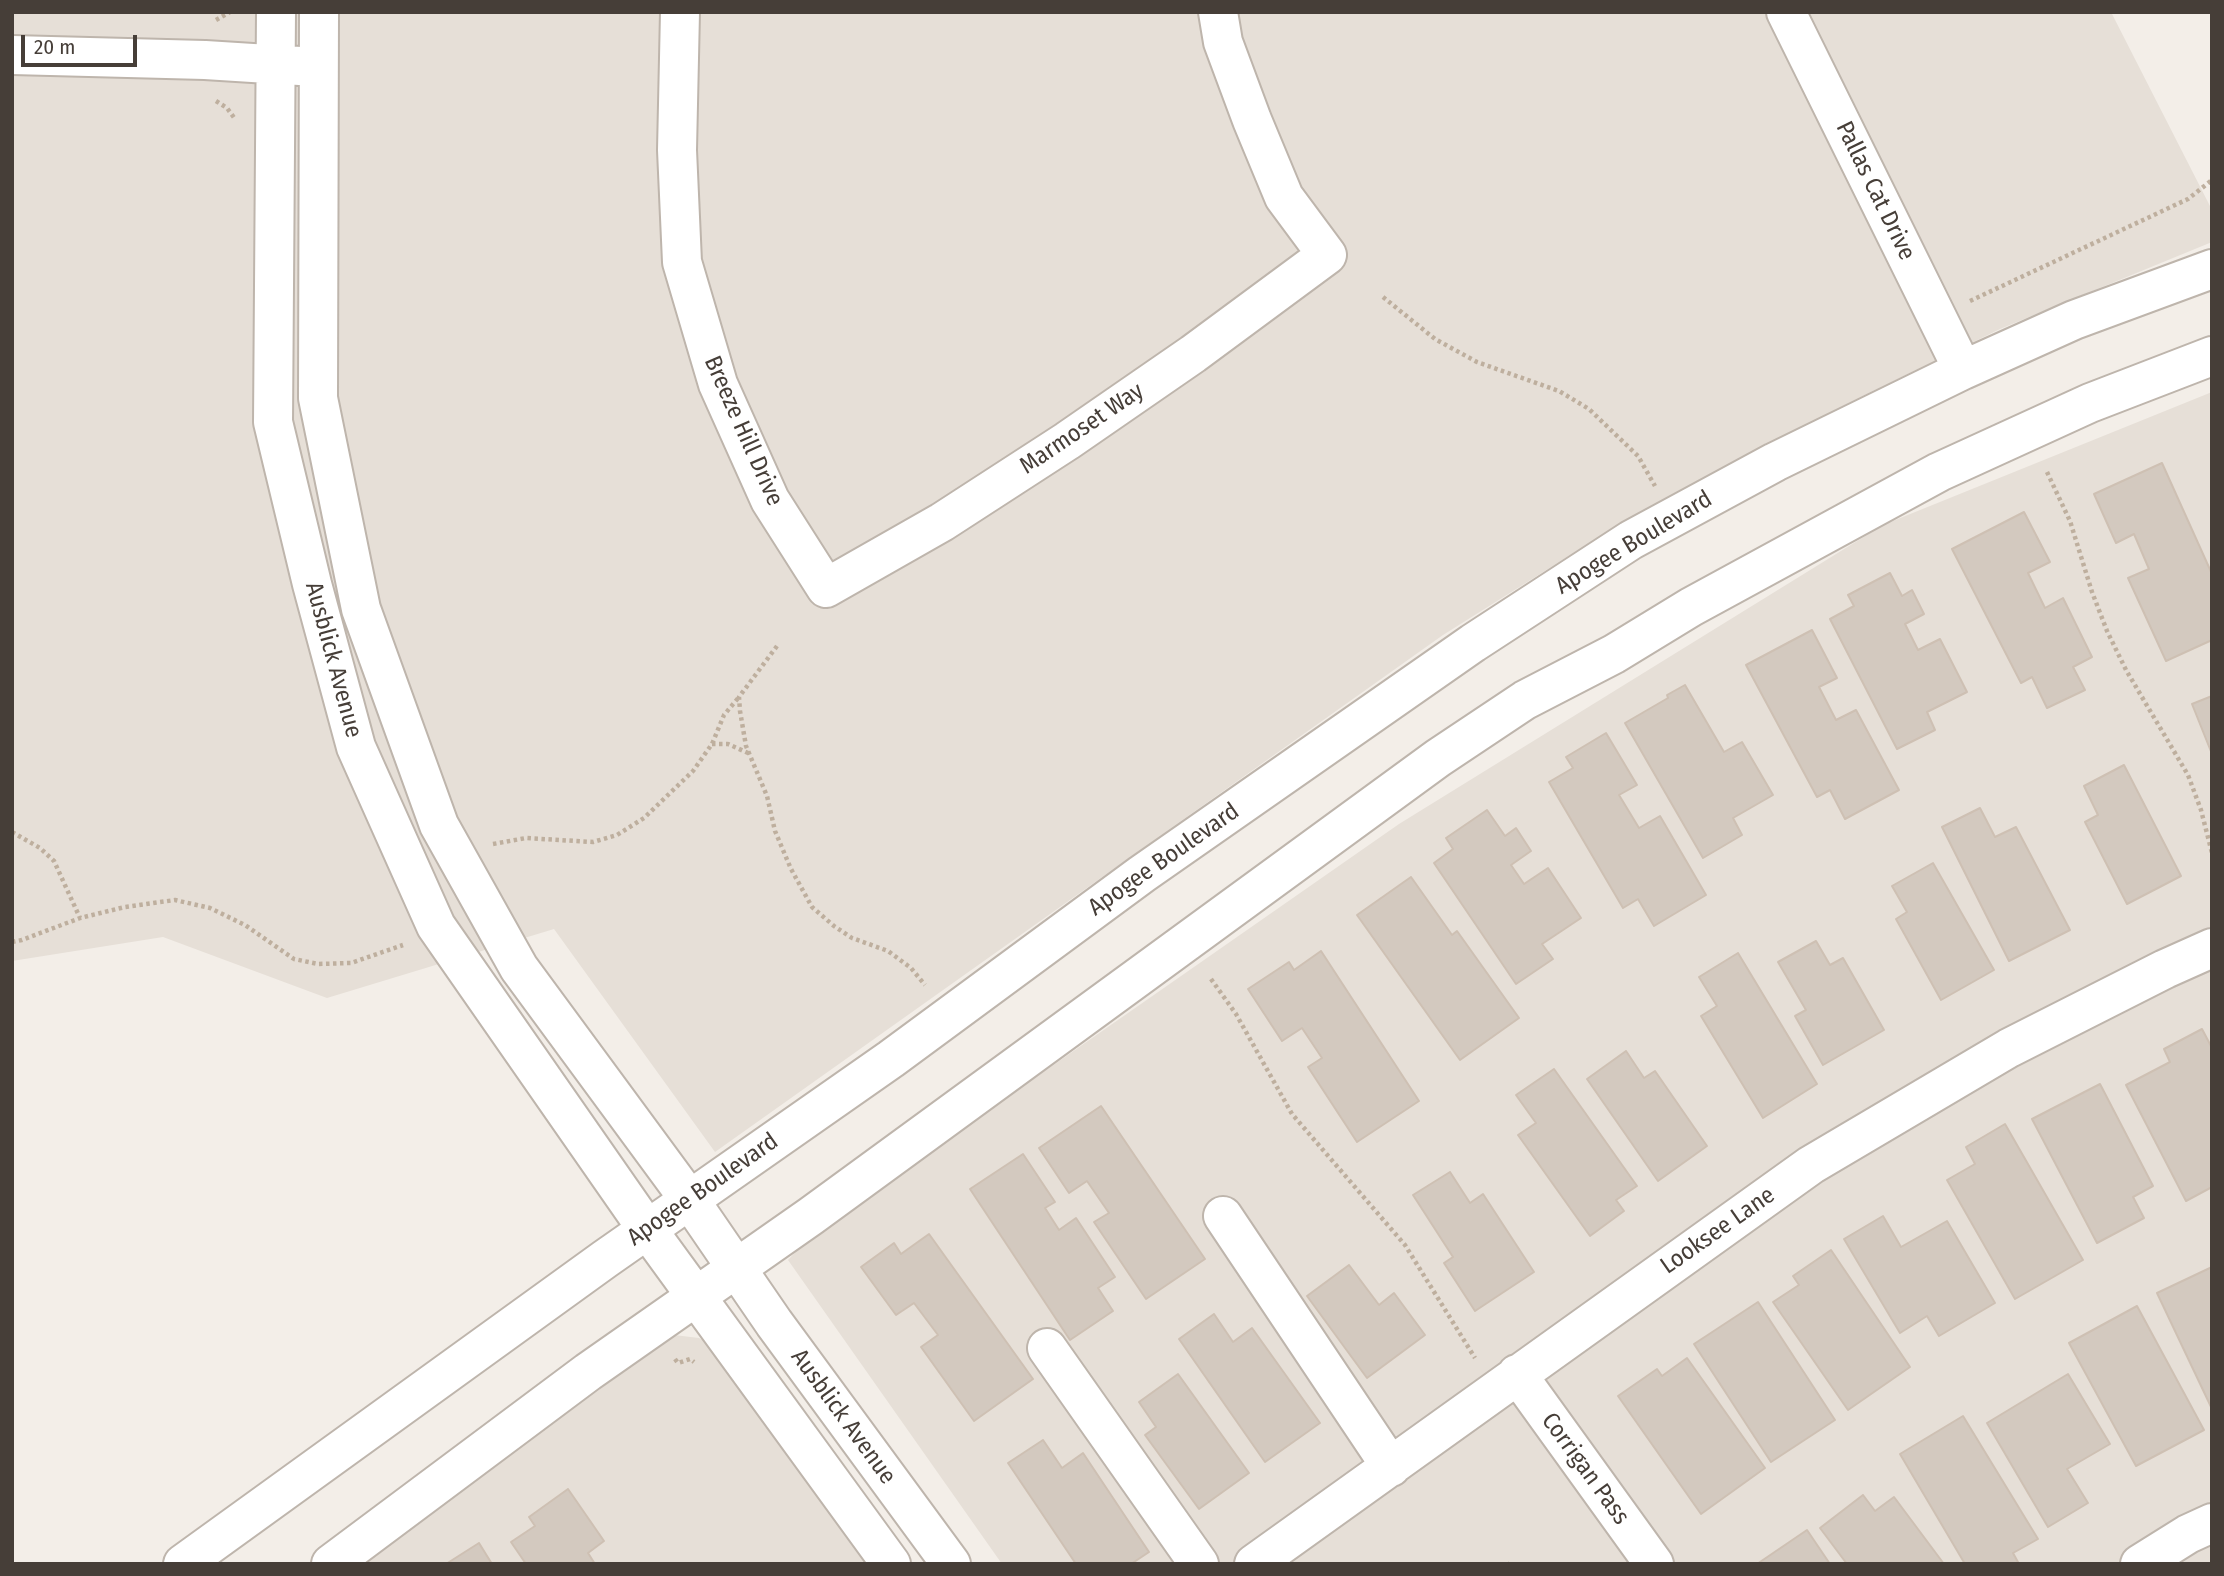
<!DOCTYPE html>
<style>
body{margin:0}
#map{position:relative;width:2224px;height:1576px;overflow:hidden;background:#f3eee8;font-family:"Fira Sans Condensed",sans-serif}
canvas{display:block}
.frame{position:absolute;inset:0;border:14px solid #463e38;pointer-events:none}
.scale{position:absolute;left:21px;top:35px;width:116px;height:32px;box-sizing:border-box;border:4px solid #463e38;border-top:0;padding-left:9px;font-size:21px;line-height:24px;white-space:nowrap;color:#463e38;-webkit-text-stroke:5px #fff;paint-order:stroke}
</style>
<div id="map">
<canvas width="2224" height="1576"></canvas>
<div class="frame"></div>
<div class="scale">20 m</div>
</div>
<script>
const g = document.querySelector('canvas').getContext('2d');
g.lineJoin = 'round';
function paint(path, color) { g.fillStyle = color; g.fill(path, 'evenodd'); }
const toPath = rows => new Path2D(rows.map(r => 'M' + r).join(''));
function trace(path, color, width, dash) { g.strokeStyle = color; g.lineWidth = width; g.lineCap = dash ? 'butt' : 'round'; g.setLineDash(dash || []); g.stroke(path); }
function write(font, color, halo, rows, align = 'center') {
  g.font = font + ' "Fira Sans Condensed",sans-serif'; g.lineWidth = 5; g.setLineDash([]); g.textBaseline = 'middle'; g.strokeStyle = halo; g.fillStyle = color; for (const [text, x, y, turn = 0] of rows) {
    g.save(); g.translate(x, y); g.rotate((+turn || 0) * Math.PI / 180); g.textAlign = isNaN(turn) ? turn : align; if (halo) g.strokeText(text, 0, 0); g.fillText(text, 0, 0); g.restore();
  }
}
const residential = toPath([
 [12,12,2111,12,2212,210,2212,242,2000,329,1836,409,1618,525,1443,635,715,1152,554,929,327,998,163,937,12,961],
 [2212,392,2212,1564,1002,1564,788,1260,814,1232,1399,824,1883,525],
 [674,1335,699,1338,721,1349,876,1564,361,1564]
]);
const building = toPath([
 [2162,463,2212,574,2212,640,2166,661,2128,578,2149,569,2134,534,2116,543,2094,494,2162,463],
 [2024,512,2050,562,2028,573,2045,608,2063,598,2092,657,2073,667,2085,690,2047,708,2032,677,2021,683,1952,549,2024,512],
 [1890,573,1902,596,1912,590,1924,614,1905,624,1918,650,1940,639,1967,692,1927,712,1935,730,1897,749,1830,619,1854,606,1848,595,1890,573],
 [1812,630,1837,678,1819,687,1836,720,1856,710,1899,790,1845,819,1830,790,1817,797,1746,665,1812,630],
 [1685,685,1724,752,1742,742,1773,795,1733,818,1742,835,1703,858,1625,723,1668,698,1667,695,1685,685],
 [2212,696,2212,754,2192,704,2212,696],
 [1606,733,1637,785,1619,795,1639,828,1660,816,1706,895,1654,926,1638,899,1623,908,1549,782,1573,768,1566,757,1606,733],
 [2124,765,2181,876,2127,904,2085,822,2098,815,2084,786,2124,765],
 [1980,808,1995,837,2016,827,2070,930,2009,961,1942,827,1980,808],
 [1487,810,1505,836,1516,828,1531,851,1511,865,1524,884,1548,868,1581,918,1542,944,1553,959,1516,984,1434,863,1453,849,1446,838,1487,810],
 [1933,863,1994,970,1941,1000,1896,919,1907,912,1892,886,1933,863],
 [1411,877,1452,935,1457,931,1519,1018,1460,1060,1357,915,1411,877],
 [1816,941,1830,965,1843,958,1884,1030,1823,1065,1795,1016,1806,1010,1778,962,1816,941],
 [1321,951,1419,1101,1357,1142,1308,1067,1322,1058,1302,1028,1282,1041,1248,989,1289,962,1294,970,1321,951],
 [1738,953,1817,1084,1763,1118,1701,1016,1717,1006,1699,977,1738,953],
 [2202,1029,2212,1048,2212,1187,2186,1201,2126,1085,2170,1062,2164,1049,2202,1029],
 [1626,1051,1644,1078,1655,1071,1707,1146,1658,1181,1587,1079,1626,1051],
 [1554,1069,1637,1186,1616,1200,1624,1211,1590,1236,1518,1135,1536,1123,1516,1095,1554,1069],
 [2100,1084,2153,1186,2133,1197,2144,1218,2097,1243,2032,1119,2100,1084],
 [1101,1106,1205,1259,1146,1299,1094,1222,1109,1213,1087,1181,1069,1193,1039,1148,1101,1106],
 [2005,1124,2083,1260,2015,1299,1947,1180,1975,1164,1966,1147,2005,1124],
 [1023,1154,1055,1202,1045,1208,1059,1230,1076,1218,1115,1277,1098,1288,1113,1311,1070,1340,970,1189,1023,1154],
 [1450,1172,1470,1203,1483,1194,1534,1272,1475,1311,1444,1263,1453,1257,1413,1195,1450,1172],
 [1883,1216,1901,1247,1947,1221,1995,1303,1939,1336,1927,1316,1900,1333,1844,1239,1883,1216],
 [929,1234,1033,1379,974,1421,921,1347,938,1335,914,1303,896,1315,861,1267,894,1243,901,1254,929,1234],
 [1831,1250,1910,1367,1848,1410,1773,1302,1799,1285,1793,1276,1831,1250],
 [1349,1265,1379,1305,1394,1293,1425,1335,1367,1378,1307,1296,1349,1265],
 [2212,1267,2212,1409,2157,1293,2212,1267],
 [1758,1302,1835,1420,1771,1462,1694,1344,1758,1302],
 [2137,1306,2204,1430,2136,1466,2069,1343,2137,1306],
 [1214,1314,1233,1342,1252,1328,1320,1423,1265,1462,1179,1339,1214,1314],
 [1687,1358,1765,1468,1701,1514,1618,1396,1657,1369,1662,1376,1687,1358],
 [1178,1374,1249,1473,1199,1509,1145,1435,1156,1427,1139,1402,1178,1374],
 [2068,1374,2110,1444,2067,1469,2088,1503,2048,1527,1987,1423,2068,1374],
 [1963,1416,2038,1539,2013,1553,2019,1564,1965,1564,1900,1454,1963,1416],
 [1043,1440,1062,1468,1083,1453,1149,1552,1131,1564,1076,1564,1008,1463,1043,1440],
 [568,1489,604,1541,588,1553,595,1564,526,1564,511,1542,535,1526,529,1517,568,1489],
 [1863,1495,1875,1511,1894,1497,1944,1564,1847,1564,1820,1528,1863,1495],
 [1807,1530,1830,1564,1757,1564,1807,1530],
 [479,1543,492,1564,446,1564,479,1543]
]);
const path = toPath([
 [216,20,230,12],
 [216,101,227,108,235,119],
 [1383,297,1435,339,1477,362,1559,391,1589,409,1638,456,1655,486],
 [1970,301,2188,199,2212,180],
 [2047,472,2070,521,2092,592,2107,631,2126,670,2188,775,2201,810,2212,853],
 [777,646,739,697,740,711,746,746,767,796,775,831,791,869,812,907,834,926,852,938,888,951,911,968,925,985],
 [712,744,728,744,748,753],
 [12,832,40,848,54,861,80,918],
 [493,844,526,838,593,842,617,835,644,818,693,771,712,744,724,715,739,697],
 [12,942,22,940,80,918,125,907,175,900,210,908,245,925,294,959,318,964,351,963,403,945],
 [1211,979,1236,1014,1292,1114,1405,1245,1475,1358],
 [675,1359,678,1363,690,1359,694,1362],
 [1509,1564,1510,1563]
]);
const minor = toPath([
 [276,12,273,422,312,584,356,747,436,926,647,1229,891,1564],
 [319,12,318,398,361,609,439,825,519,968,689,1199,774,1323,951,1564],
 [680,12,677,150,682,262,718,384,770,500,826,588,942,522,1067,441,1193,354,1327,255,1284,197,1252,120,1223,42,1218,12],
 [1786,12,1963,370],
 [12,55,205,60,300,66],
 [1223,1216,1391,1467],
 [1047,1348,1199,1564],
 [1517,1374,1654,1564],
 [183,1564,605,1259,891,1059,1142,874,1473,643,1631,540,1775,462,1963,370,2074,320,2212,269],
 [331,1564,588,1372,811,1216,1438,758,1525,700,1614,654,1691,607,1939,472,2090,403,2212,356],
 [1254,1564,1811,1165,2009,1048,2165,969,2212,948],
 [2140,1564,2188,1534,2212,1523]
]);
const streetNames = [
 ["Pallas Cat Drive",1875,191,64],
 ["Marmoset Way",1082,429,-34],
 ["Breeze Hill Drive",743,431,66],
 ["Apogee Boulevard",1634,543,-31],
 ["Ausblick Avenue",333,660,75],
 ["Apogee Boulevard",1164,860,-35],
 ["Apogee Boulevard",703,1190,-35],
 ["Looksee Lane",1718,1231,-35],
 ["Ausblick Avenue",843,1417,54],
 ["Corrigan Pass",1585,1469,54]
];
paint(residential, '#e6dfd7');
paint(building, '#d3c9bf');
trace(building, '#cec0b3', 2);
trace(minor, '#beb5ac', 42);
trace(path, '#beaf9e', 4.5, [3.5, 3.5]);
trace(minor, '#fff', 38);
write('24px', '#463e38', '#fff', streetNames);
</script>
